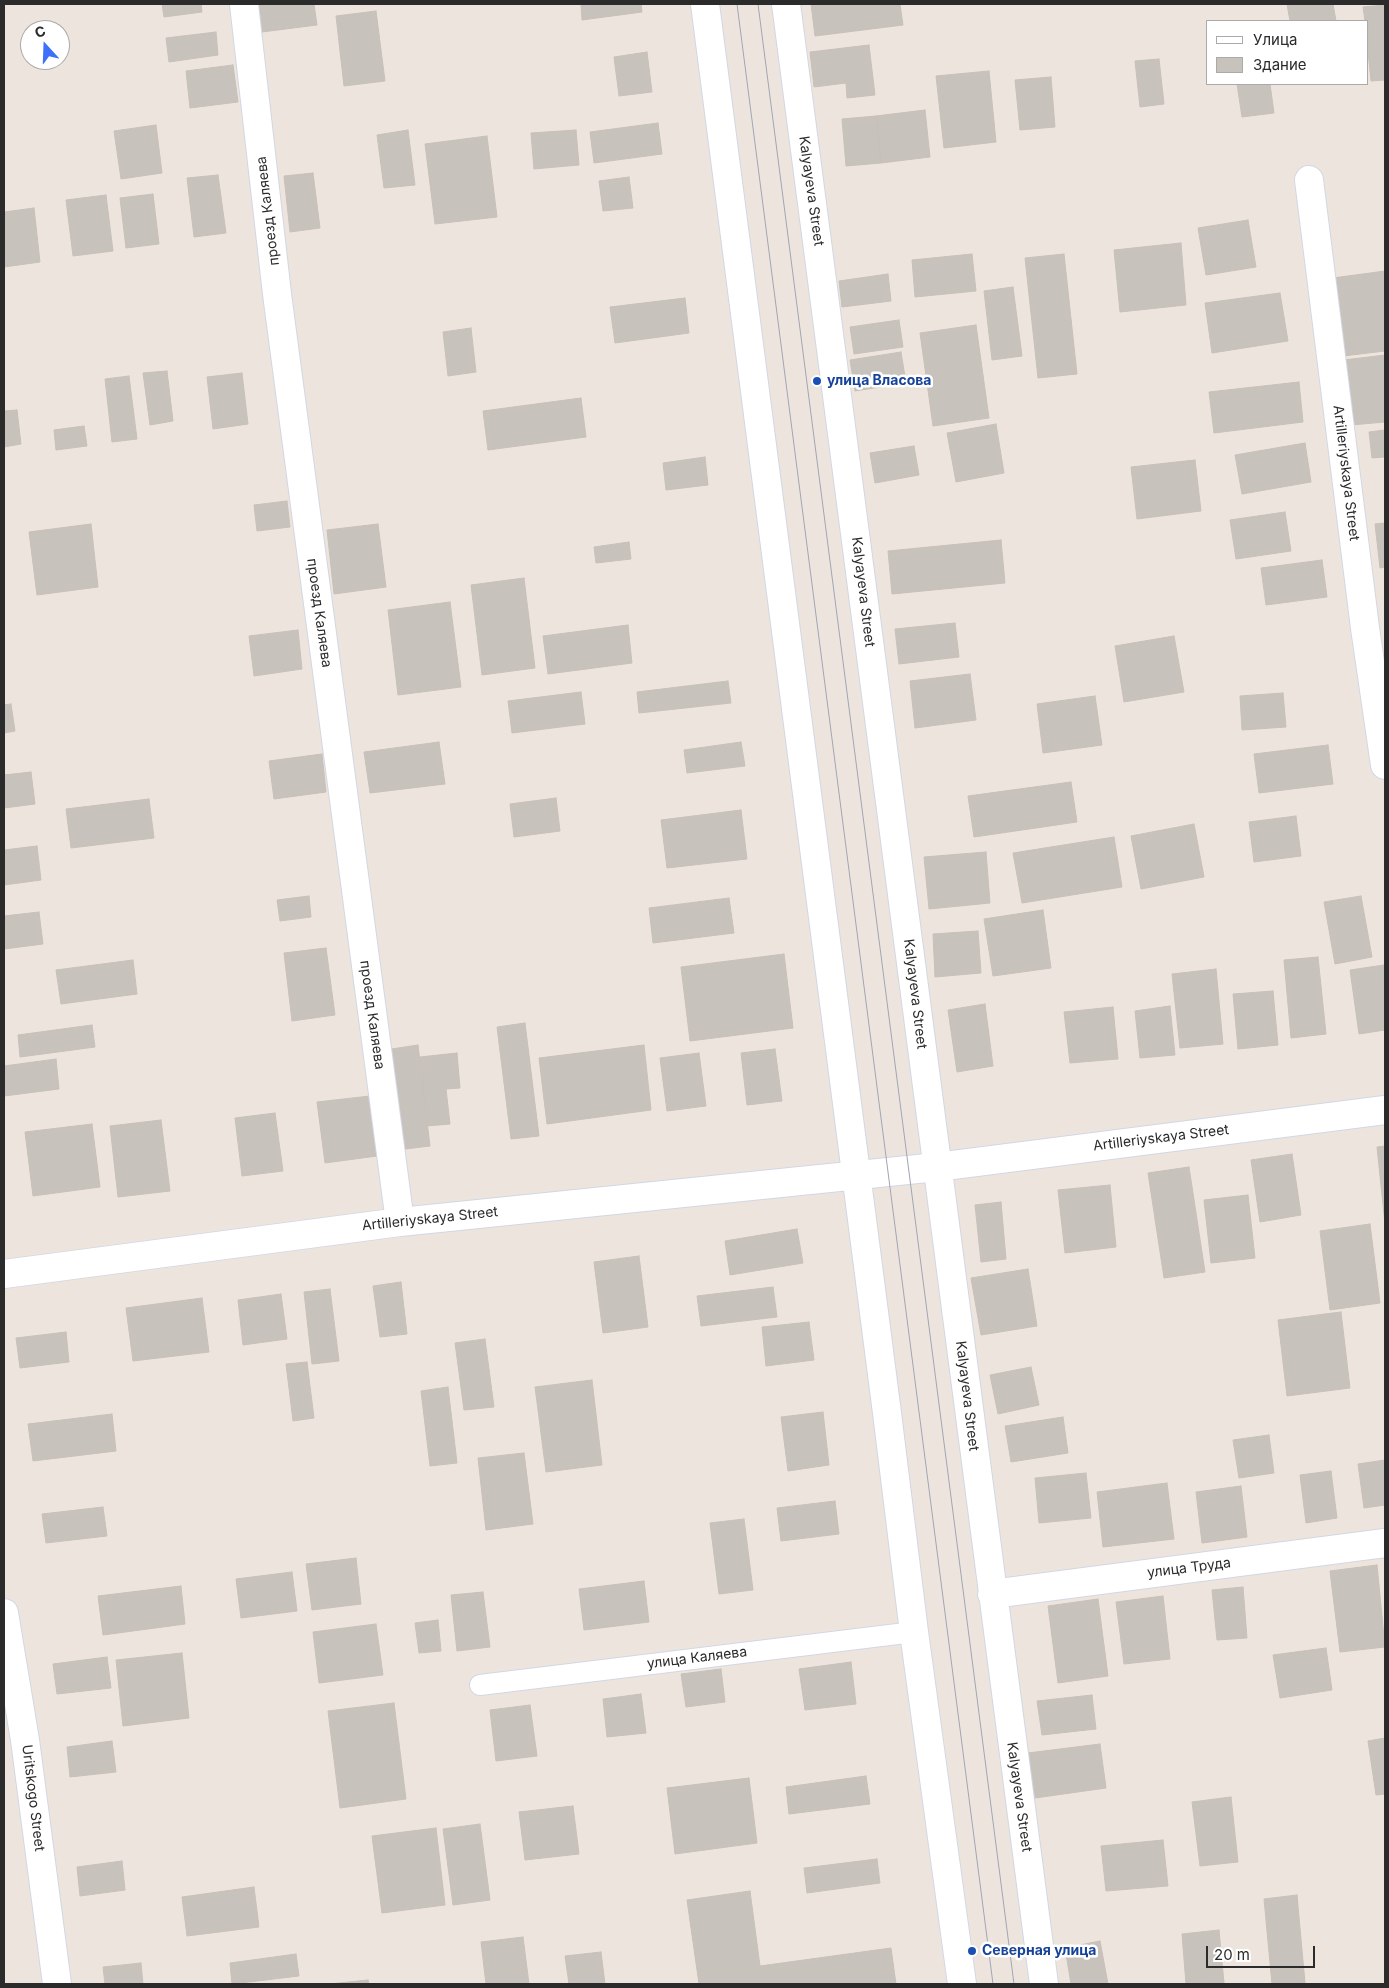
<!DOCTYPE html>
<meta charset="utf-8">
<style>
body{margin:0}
#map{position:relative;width:1389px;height:1988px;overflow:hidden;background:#ede5dd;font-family:Inter,sans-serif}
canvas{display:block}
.frame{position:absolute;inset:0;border:5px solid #2b2b2b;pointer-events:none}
.legend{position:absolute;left:1206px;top:20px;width:162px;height:65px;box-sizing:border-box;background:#fff;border:1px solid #aaa;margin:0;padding:6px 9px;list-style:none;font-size:15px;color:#2b2b2b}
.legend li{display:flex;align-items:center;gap:10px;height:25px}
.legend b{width:25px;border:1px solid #aaa}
.north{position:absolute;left:20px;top:20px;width:50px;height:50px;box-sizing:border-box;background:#fff;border:1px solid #aaa;border-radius:50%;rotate:340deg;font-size:14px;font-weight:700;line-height:20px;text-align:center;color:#2b2b2b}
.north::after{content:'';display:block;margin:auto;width:18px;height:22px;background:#3d71fa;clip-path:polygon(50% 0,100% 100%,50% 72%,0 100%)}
.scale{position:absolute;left:1206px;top:1946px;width:109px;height:22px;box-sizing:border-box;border:2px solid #2b2b2b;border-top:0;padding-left:6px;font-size:15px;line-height:18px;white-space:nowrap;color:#2b2b2b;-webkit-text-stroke:4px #fff;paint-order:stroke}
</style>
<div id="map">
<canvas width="1389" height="1988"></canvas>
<div class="frame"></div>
<ul class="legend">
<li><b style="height:6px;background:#fff"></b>Улица</li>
<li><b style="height:14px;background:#c8c2bd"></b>Здание</li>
</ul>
<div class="north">С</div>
<div class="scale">20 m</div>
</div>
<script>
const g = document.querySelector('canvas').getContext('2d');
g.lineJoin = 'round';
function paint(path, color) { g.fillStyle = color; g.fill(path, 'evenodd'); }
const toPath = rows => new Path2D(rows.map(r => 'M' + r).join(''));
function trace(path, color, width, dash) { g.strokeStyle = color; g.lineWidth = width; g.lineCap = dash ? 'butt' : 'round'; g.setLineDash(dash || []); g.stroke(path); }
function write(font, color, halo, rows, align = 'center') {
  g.font = font + ' Inter,sans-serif'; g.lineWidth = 5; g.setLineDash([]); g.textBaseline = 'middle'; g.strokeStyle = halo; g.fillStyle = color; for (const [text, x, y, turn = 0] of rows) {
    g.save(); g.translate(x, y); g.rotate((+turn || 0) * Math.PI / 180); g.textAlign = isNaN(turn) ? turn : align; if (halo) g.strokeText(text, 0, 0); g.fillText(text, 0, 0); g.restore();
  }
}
const building = toPath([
 [162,4,201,4,202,12,164,17,162,4],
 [259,4,314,4,317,25,262,32,259,4],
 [581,4,641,4,642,12,582,20,581,4],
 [811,4,900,4,903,25,815,36,811,4],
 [1287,4,1333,4,1336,21,1290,21,1287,4],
 [1385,5,1385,80,1371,81,1368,52,1368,21,1365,21,1363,7,1385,5],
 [376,11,385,81,344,86,336,16,376,11],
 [216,32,218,55,169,62,166,38,216,32],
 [869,45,875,95,847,98,846,83,814,87,810,52,869,45],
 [647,52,652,92,619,96,614,57,647,52],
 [1159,59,1164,104,1140,107,1135,61,1159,59],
 [233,65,238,102,190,108,186,71,233,65],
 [989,71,996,142,944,148,936,76,989,71],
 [1051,77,1055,127,1020,130,1015,80,1051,77],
 [1237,84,1270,84,1274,113,1242,117,1237,84],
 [925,110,930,157,881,163,876,116,925,110],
 [876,116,881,163,846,166,842,119,876,116],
 [658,123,662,154,594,163,590,132,658,123],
 [156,125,162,173,121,179,114,131,156,125],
 [408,130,415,185,384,188,377,135,408,130],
 [576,130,579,165,534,169,531,133,576,130],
 [487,136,497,217,435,224,425,144,487,136],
 [313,173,320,228,290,232,284,176,313,173],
 [218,175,226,233,194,237,187,178,218,175],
 [629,177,633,208,603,211,599,181,629,177],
 [153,194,159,244,126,248,120,198,153,194],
 [106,195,113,251,73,256,66,200,106,195],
 [34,208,40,262,4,267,4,212,34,208],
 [1248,220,1256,267,1206,275,1198,228,1248,220],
 [1181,243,1186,305,1120,312,1114,250,1181,243],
 [972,254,976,291,915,297,912,260,972,254],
 [1064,254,1077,374,1038,378,1025,258,1064,254],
 [1385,271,1385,351,1343,356,1333,278,1385,271],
 [888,274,891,301,842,307,839,281,888,274],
 [1013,287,1022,356,992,360,984,291,1013,287],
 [1280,293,1288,341,1212,353,1205,303,1280,293],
 [685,298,689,333,615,343,610,307,685,298],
 [899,320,903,347,854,354,850,327,899,320],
 [976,325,989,418,933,426,920,333,976,325],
 [471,328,476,372,448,376,443,332,471,328],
 [901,352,906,383,855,391,850,360,901,352],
 [1385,355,1385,422,1351,425,1344,360,1385,355],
 [167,371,173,421,150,425,143,373,167,371],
 [242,373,248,424,213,429,207,377,242,373],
 [129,376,137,439,112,442,105,379,129,376],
 [1299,382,1303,422,1214,433,1209,392,1299,382],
 [581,398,586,437,488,450,483,411,581,398],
 [17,410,21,444,4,447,4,411,17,410],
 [996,424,1004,473,956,482,947,433,996,424],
 [84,426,87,446,56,450,54,430,84,426],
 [1385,430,1385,457,1372,458,1369,432,1385,430],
 [1305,443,1311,482,1242,494,1235,455,1305,443],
 [914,446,919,475,875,483,870,453,914,446],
 [705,457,708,485,666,490,663,463,705,457],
 [1195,460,1201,511,1137,519,1131,467,1195,460],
 [287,501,290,527,257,531,254,505,287,501],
 [1285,512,1291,551,1236,559,1230,520,1285,512],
 [1385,523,1385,567,1380,568,1375,524,1385,523],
 [91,524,98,587,37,595,29,532,91,524],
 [378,524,386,587,334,594,327,530,378,524],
 [1001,540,1005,583,892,594,888,551,1001,540],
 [629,542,631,559,596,563,594,547,629,542],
 [1322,560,1327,597,1266,605,1261,568,1322,560],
 [524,578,535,668,482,675,471,585,524,578],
 [450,602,461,687,398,695,388,610,450,602],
 [955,623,959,657,899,664,895,629,955,623],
 [628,625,632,663,548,674,543,636,628,625],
 [298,630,302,669,254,676,249,636,298,630],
 [1174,636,1184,692,1124,702,1115,646,1174,636],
 [970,674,976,720,915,728,910,681,970,674],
 [728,681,731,703,639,713,637,692,728,681],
 [581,692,585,724,512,733,508,701,581,692],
 [1283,693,1286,727,1242,730,1240,696,1283,693],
 [1095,696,1102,745,1043,753,1037,704,1095,696],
 [11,704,15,731,4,733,4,705,11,704],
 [439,742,445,784,370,793,364,752,439,742],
 [741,742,745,766,687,773,684,750,741,742],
 [1328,745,1333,784,1259,793,1254,754,1328,745],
 [322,754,326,792,274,799,269,761,322,754],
 [31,772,35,804,4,808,4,775,31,772],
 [1071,782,1077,822,974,837,968,796,1071,782],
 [556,798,560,831,514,837,510,804,556,798],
 [149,799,154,838,71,848,66,809,149,799],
 [741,810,747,859,667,868,661,820,741,810],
 [1296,816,1301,856,1254,862,1249,822,1296,816],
 [1194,824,1204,877,1141,889,1131,836,1194,824],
 [1114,837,1122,887,1022,903,1013,853,1114,837],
 [37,846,41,880,4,885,4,850,37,846],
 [986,852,990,903,929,909,924,857,986,852],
 [309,896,311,917,280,921,277,900,309,896],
 [1361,896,1372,957,1335,964,1324,902,1361,896],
 [729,898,734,933,653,943,649,908,729,898],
 [1043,910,1051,968,993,976,984,919,1043,910],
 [39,912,43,944,4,949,4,916,39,912],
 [978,931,981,973,935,977,933,934,978,931],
 [326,948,335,1015,292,1021,284,953,326,948],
 [784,954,793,1028,690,1041,681,967,784,954],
 [1318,957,1326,1034,1291,1038,1284,960,1318,957],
 [133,960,137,994,61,1004,56,970,133,960],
 [1384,965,1385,1030,1359,1034,1350,970,1384,965],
 [1216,969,1223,1044,1180,1048,1172,974,1216,969],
 [1273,991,1278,1045,1238,1049,1233,994,1273,991],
 [985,1004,993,1066,957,1072,948,1010,985,1004],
 [1170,1006,1175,1055,1140,1058,1135,1011,1170,1006],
 [1113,1007,1118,1059,1070,1063,1064,1012,1113,1007],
 [525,1023,539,1136,511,1139,497,1027,525,1023],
 [92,1025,95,1047,20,1057,18,1035,92,1025],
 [418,1045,430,1146,397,1150,385,1050,418,1045],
 [644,1045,651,1110,547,1124,539,1058,644,1045],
 [775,1049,782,1101,747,1105,741,1053,775,1049],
 [457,1053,460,1088,446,1089,450,1124,427,1126,420,1057,457,1053],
 [699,1053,706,1106,667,1111,660,1058,699,1053],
 [56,1059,59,1089,4,1096,4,1066,56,1059],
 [370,1096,377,1156,325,1163,317,1102,370,1096],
 [275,1113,283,1171,242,1176,235,1118,275,1113],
 [161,1120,170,1191,118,1197,110,1126,161,1120],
 [92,1124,100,1187,33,1196,25,1132,92,1124],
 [1385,1146,1385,1224,1377,1147,1385,1146],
 [1292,1154,1301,1215,1260,1222,1251,1160,1292,1154],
 [1189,1167,1205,1272,1164,1278,1148,1173,1189,1167],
 [1110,1185,1116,1247,1065,1253,1058,1190,1110,1185],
 [1248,1195,1255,1258,1211,1263,1204,1200,1248,1195],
 [1001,1202,1006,1259,981,1262,975,1205,1001,1202],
 [1370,1224,1380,1303,1330,1310,1320,1231,1370,1224],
 [797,1229,803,1263,730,1275,725,1241,797,1229],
 [639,1256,648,1327,603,1333,594,1262,639,1256],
 [1028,1269,1037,1326,981,1335,971,1278,1028,1269],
 [401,1282,407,1334,380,1337,373,1286,401,1282],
 [773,1287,777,1317,701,1326,697,1296,773,1287],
 [330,1289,339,1361,312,1364,304,1292,330,1289],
 [281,1294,287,1339,243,1345,238,1300,281,1294],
 [202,1298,209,1352,133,1361,126,1308,202,1298],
 [1341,1312,1350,1388,1287,1396,1278,1320,1341,1312],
 [809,1322,814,1360,766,1366,762,1327,809,1322],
 [66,1332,69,1362,20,1368,16,1338,66,1332],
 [485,1339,494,1407,464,1410,455,1343,485,1339],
 [307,1362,314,1418,293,1421,286,1364,307,1362],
 [1031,1367,1039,1405,998,1414,990,1375,1031,1367],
 [592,1380,602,1465,546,1472,535,1387,592,1380],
 [448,1387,457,1463,430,1466,421,1391,448,1387],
 [823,1412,829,1465,788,1471,781,1417,823,1412],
 [112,1414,116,1451,33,1461,28,1424,112,1414],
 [1063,1417,1068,1453,1011,1462,1005,1426,1063,1417],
 [1269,1435,1274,1473,1239,1478,1233,1440,1269,1435],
 [524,1453,533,1524,486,1530,478,1458,524,1453],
 [1385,1460,1385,1505,1364,1508,1358,1464,1385,1460],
 [1331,1471,1337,1518,1306,1523,1300,1475,1331,1471],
 [1086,1473,1091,1518,1039,1523,1035,1478,1086,1473],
 [1167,1483,1174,1539,1103,1547,1097,1492,1167,1483],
 [1241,1486,1247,1537,1202,1543,1196,1492,1241,1486],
 [835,1501,839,1534,781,1541,777,1508,835,1501],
 [103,1507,107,1536,46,1543,42,1514,103,1507],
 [744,1519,753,1590,719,1594,710,1523,744,1519],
 [356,1558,361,1604,312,1610,306,1564,356,1558],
 [1377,1565,1385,1647,1340,1652,1330,1571,1377,1565],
 [292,1572,297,1611,241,1618,236,1579,292,1572],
 [644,1581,649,1622,584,1630,579,1589,644,1581],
 [181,1586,185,1624,103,1635,98,1596,181,1586],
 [1243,1587,1247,1638,1217,1640,1212,1590,1243,1587],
 [483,1592,490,1647,457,1651,451,1595,483,1592],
 [1163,1596,1170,1659,1124,1664,1116,1602,1163,1596],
 [1098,1599,1108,1676,1058,1683,1048,1606,1098,1599],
 [438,1620,441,1651,419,1653,415,1623,438,1620],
 [376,1624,383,1675,319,1683,313,1632,376,1624],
 [1326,1648,1332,1690,1280,1698,1273,1655,1326,1648],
 [182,1653,189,1718,123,1726,116,1660,182,1653],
 [107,1657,111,1688,57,1694,53,1664,107,1657],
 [851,1662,856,1704,805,1710,799,1669,851,1662],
 [721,1669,725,1702,686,1707,681,1674,721,1669],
 [641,1694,646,1733,607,1737,603,1699,641,1694],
 [1092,1695,1096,1729,1042,1735,1037,1701,1092,1695],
 [394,1703,406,1799,340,1808,328,1711,394,1703],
 [530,1705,537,1756,496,1761,490,1710,530,1705],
 [1385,1738,1385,1794,1376,1795,1368,1741,1385,1738],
 [112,1741,116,1772,70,1777,67,1747,112,1741],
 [1100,1744,1106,1788,1035,1798,1028,1753,1100,1744],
 [866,1776,870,1804,789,1814,786,1787,866,1776],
 [749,1778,757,1843,675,1854,667,1788,749,1778],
 [1231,1797,1238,1862,1200,1866,1192,1802,1231,1797],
 [573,1806,579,1854,525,1860,519,1812,573,1806],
 [480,1824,490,1900,453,1905,443,1829,480,1824],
 [436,1828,445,1905,382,1913,372,1836,436,1828],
 [1163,1840,1168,1886,1106,1891,1101,1846,1163,1840],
 [877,1859,880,1883,807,1893,804,1868,877,1859],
 [122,1861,125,1890,80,1896,77,1867,122,1861],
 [254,1887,259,1927,187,1936,182,1897,254,1887],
 [750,1891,760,1966,891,1948,896,1984,699,1984,687,1900,750,1891],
 [1297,1895,1305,1983,1272,1984,1264,1899,1297,1895],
 [1219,1930,1224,1983,1186,1984,1182,1934,1219,1930],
 [523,1937,529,1984,486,1984,481,1942,523,1937],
 [1100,1941,1108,1984,1071,1984,1065,1948,1100,1941],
 [601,1952,605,1984,569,1984,565,1956,601,1952],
 [296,1954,299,1976,232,1984,230,1963,296,1954],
 [141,1963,143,1984,105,1984,103,1967,141,1963],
 [368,1980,369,1984,329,1984,368,1980]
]);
const lane = toPath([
 [480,1685,914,1632]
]);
const street = toPath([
 [244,4,277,294,400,1222],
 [705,4,887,1413,914,1632,962,1984],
 [786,4,1044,1984],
 [1309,180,1365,628,1385,765],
 [4,1274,400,1222,937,1167,1385,1110],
 [992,1594,1385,1543],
 [4,1613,25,1740,57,1984]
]);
const tram = toPath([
 [737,4,993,1984],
 [758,4,1014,1984]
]);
const markers = [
 [817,381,5,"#1a4fb4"],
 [972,1951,5,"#1a4fb4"]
];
const streetNames = [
 ["Kalyayeva Street",811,191,82],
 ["проезд Каляева",268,211,-97],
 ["Artilleriyskaya Street",1346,473,83],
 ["Kalyayeva Street",863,592,83],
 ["проезд Каляева",319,613,82],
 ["Kalyayeva Street",915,994,83],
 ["проезд Каляева",372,1015,82],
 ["Artilleriyskaya Street",1161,1138,-7],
 ["Artilleriyskaya Street",430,1219,-6],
 ["Kalyayeva Street",967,1396,83],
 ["улица Труда",1189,1568,-7],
 ["улица Каляева",697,1658,-7],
 ["Kalyayeva Street",1019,1797,82],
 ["Uritskogo Street",33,1798,83]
];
const transitNames = [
 ["улица Власова",827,381],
 ["Северная улица",982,1951]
];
paint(building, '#c8c2bd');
trace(building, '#c8c0b7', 1);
trace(lane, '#d2d7e4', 22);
trace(street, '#d2d7e4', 30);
trace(lane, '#fff', 20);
trace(street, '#fff', 28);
trace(tram, '#a0a5b5', 1);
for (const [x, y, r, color] of markers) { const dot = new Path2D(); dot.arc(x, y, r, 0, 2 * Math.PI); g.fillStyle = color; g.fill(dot); trace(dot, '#fff', 2); }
write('14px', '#2b2b2b', '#fff', streetNames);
write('bold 14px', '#164399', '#fff', transitNames, 'left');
</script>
